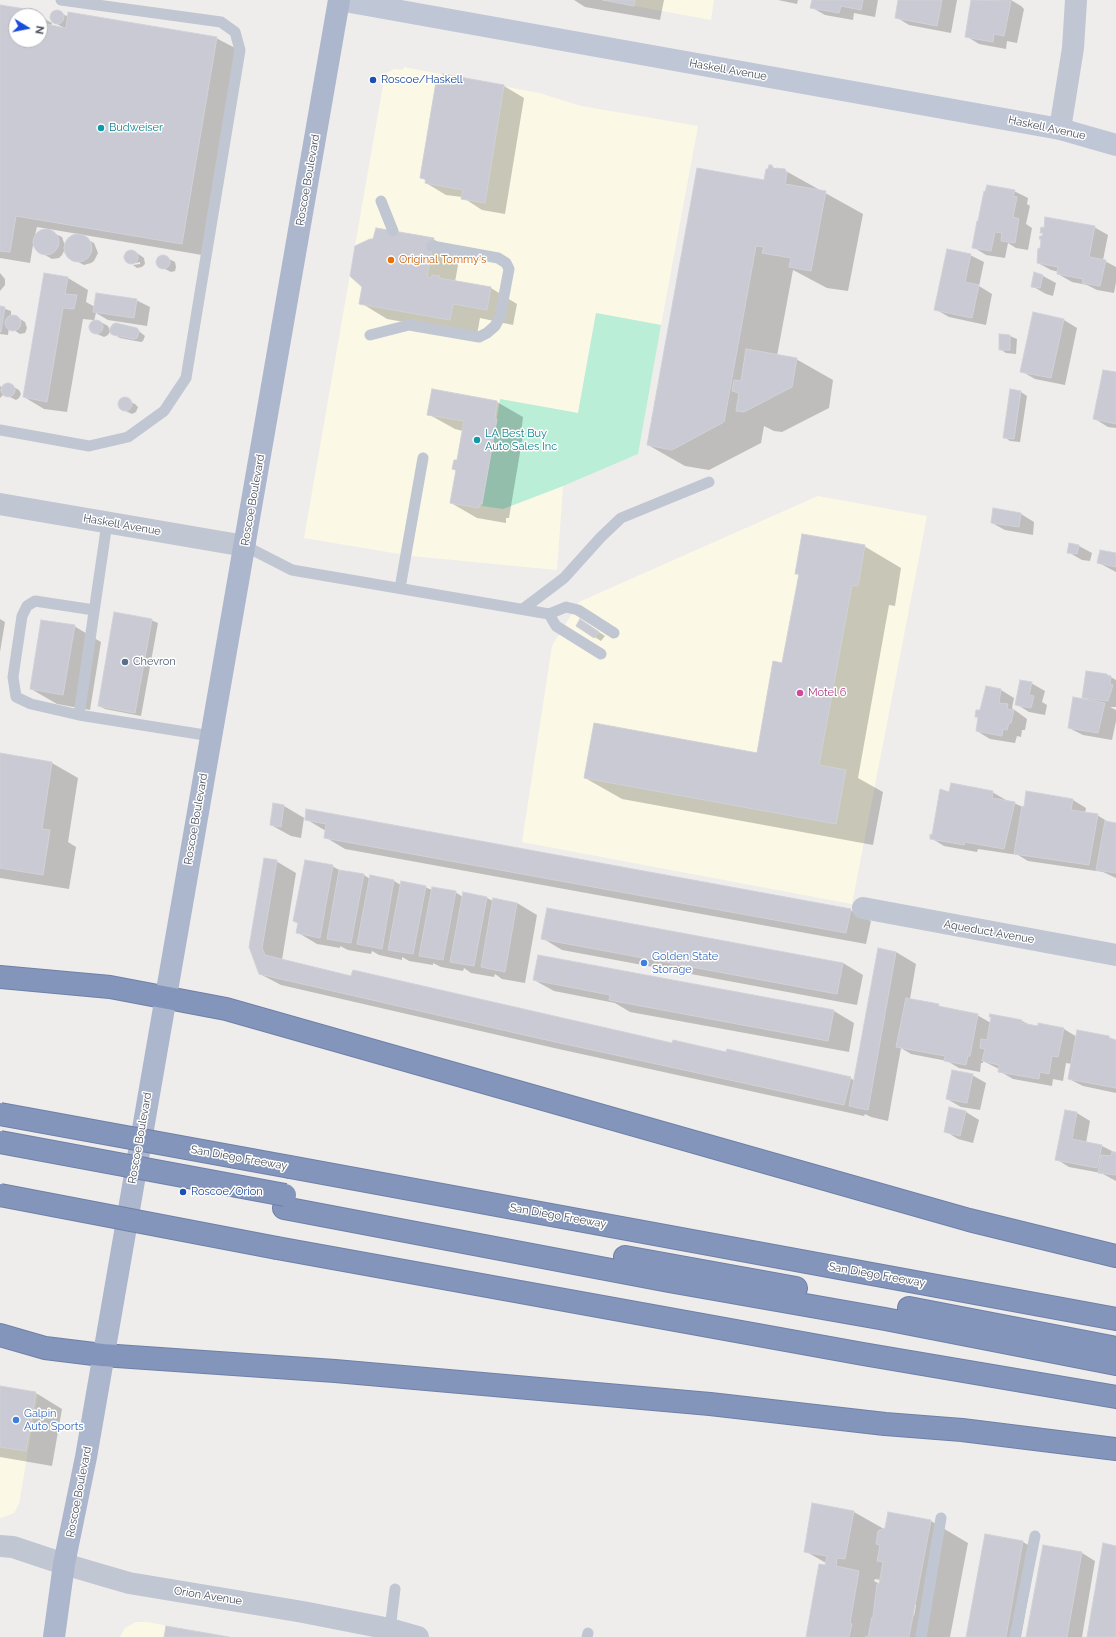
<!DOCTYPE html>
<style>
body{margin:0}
#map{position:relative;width:1116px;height:1637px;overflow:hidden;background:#efedec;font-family:Raleway,sans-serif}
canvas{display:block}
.north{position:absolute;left:8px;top:8px;width:40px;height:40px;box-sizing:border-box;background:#fff;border:1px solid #b5b7bd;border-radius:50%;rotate:100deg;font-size:11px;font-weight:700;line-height:16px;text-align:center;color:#454c5a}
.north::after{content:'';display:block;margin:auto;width:14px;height:18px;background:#1a4cdc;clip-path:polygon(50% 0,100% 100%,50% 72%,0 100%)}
</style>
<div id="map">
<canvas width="1116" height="1637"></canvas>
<div class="north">N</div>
</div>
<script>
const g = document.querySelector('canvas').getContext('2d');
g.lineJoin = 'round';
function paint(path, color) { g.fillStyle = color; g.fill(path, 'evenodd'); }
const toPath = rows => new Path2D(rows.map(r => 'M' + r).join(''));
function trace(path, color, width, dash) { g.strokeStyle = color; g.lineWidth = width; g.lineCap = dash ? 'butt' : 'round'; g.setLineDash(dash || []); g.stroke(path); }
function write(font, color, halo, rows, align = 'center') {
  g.font = font + ' Raleway,sans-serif'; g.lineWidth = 3; g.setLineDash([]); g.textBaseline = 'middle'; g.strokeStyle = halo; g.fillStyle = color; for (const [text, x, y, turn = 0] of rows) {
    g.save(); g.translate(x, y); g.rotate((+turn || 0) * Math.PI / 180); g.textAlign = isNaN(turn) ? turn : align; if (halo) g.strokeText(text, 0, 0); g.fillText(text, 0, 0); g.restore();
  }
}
const commercial = toPath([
 [603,0,714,0,711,20],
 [404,67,539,93,581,106,698,126,661,325,596,313,578,413,500,399,503,509,563,486,557,570,412,556,304,538,384,80,386,73,395,69,403,70],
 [818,496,927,516,852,904,522,842,552,646,579,602],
 [0,1386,38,1392,19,1504,14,1513,4,1517,0,1518],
 [136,1622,147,1622,229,1637,120,1637,125,1628]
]);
const green = toPath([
 [596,313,661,325,638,454,563,486,503,509,482,506,500,399,578,413]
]);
const shadow = toPath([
 [574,0,664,0,660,20,585,7],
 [778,0,798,0,797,4],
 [813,0,878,0,875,17,854,13,853,20,825,15,811,7],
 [899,0,957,0,951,33,909,25,896,17],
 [972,0,1011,0,1021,6,1024,9,1017,43,1007,41,1006,49,979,44,966,36],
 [0,6,31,11,52,23,51,26,64,28,54,22,51,18,52,14,56,11,69,17,216,38,237,49,202,255,37,227,35,235,40,231,47,230,62,237,65,246,70,237,79,235,94,243,98,253,94,261,91,263,84,265,69,257,65,249,62,255,59,258,52,259,38,251,33,245,30,263,0,258],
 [16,16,40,16,40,40,16,40],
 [444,75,504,86,524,98,505,214,482,210,462,197,446,195,426,183,427,181,421,178],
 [771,166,776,169,784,170,863,214,848,291,827,288,793,270,777,356,796,359,833,380,829,408,782,432,774,431,764,426,761,443,709,470,685,466,648,445,765,181],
 [1014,191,1028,198,1027,204,1030,206,1026,224,1032,228,1028,250,1016,248,1008,243,1005,258,986,255,973,247],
 [1094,227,1108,235,1103,260,1116,267,1116,282,1114,293,1097,290,1087,285,1072,282,1058,274,1059,272,1051,270,1038,263,1044,233,1042,232],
 [433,239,460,254,455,282,491,288,517,304,513,325,480,318,477,335,387,319,361,303],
 [129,251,134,251,144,258,145,264,142,267,137,268,133,265,140,264,140,262,131,264,125,260,125,255],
 [970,255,984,262,979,286,992,294,986,325,949,317,935,309],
 [163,256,175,262,176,267,175,271,171,272,159,266,157,261],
 [0,273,5,279,5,285,0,291],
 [1035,274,1043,276,1056,283,1053,296,1046,294,1032,286],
 [68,278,88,290,86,302,95,307,136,300,150,307,147,326,108,320,96,313,94,321,97,320,108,326,110,331,108,335,104,337,92,332,90,327,93,320,83,319,67,412,44,409,24,397],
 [0,307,11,311,11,317,15,316,25,322,27,328,25,333,20,334,9,327,8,335,0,334],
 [1064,320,1077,328,1065,385,1035,379,1021,371],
 [135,328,145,336,143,341,141,342,120,338,113,334],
 [1000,335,1010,336,1017,339,1016,354,1006,353,1000,349],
 [1116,373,1116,428,1108,427,1095,419],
 [8,384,19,390,21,394,19,398,16,400,4,394,0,398,0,386,3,388],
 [432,390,497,402,523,417,521,434,523,435,509,518,506,518,506,523,477,518,451,503,457,471,453,469,458,461,463,431,455,429,428,414],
 [1021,392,1027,396,1020,442,1010,441,1004,437],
 [124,399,135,404,138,407,136,412,132,414,121,409,119,405,120,401],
 [994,510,1021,514,1034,522,1033,535,1005,530,992,523],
 [864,546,901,568,895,606,889,605,858,778,883,792,873,845,622,799,585,778,758,754,783,664,800,576,796,573],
 [1079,546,1092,553,1090,561,1082,560,1068,552],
 [1116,554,1116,572,1099,563],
 [0,619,5,622,0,652],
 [151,620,158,623,141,716,105,709,99,706],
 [587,624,605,636,601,641,577,626],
 [74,626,101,642,90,710,57,704,31,689],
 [1087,672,1107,675,1116,680,1116,707,1110,707,1116,710,1116,721,1112,740,1083,735,1069,728,1089,701,1083,697],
 [1031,683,1045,691,1042,702,1047,705,1045,715,1029,712,1016,704],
 [1001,690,1014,698,1012,708,1027,719,1025,730,1022,730,1021,737,1017,736,1015,743,990,739,977,731,979,718,976,716],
 [0,754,52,763,78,778,68,842,76,847,69,889,0,878],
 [992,792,1006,800,1006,802,1014,803,1025,808,1027,792,1073,800,1086,808,1085,813,1097,815,1110,823,1116,824,1116,878,1103,872,1028,861,1018,855,978,849,977,852,944,846,931,838,950,793],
 [274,804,284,806,306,819,850,910,871,921,866,944,345,849,325,837,326,831,304,818,301,838,291,836,271,825],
 [276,861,296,873,282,960,352,977,673,1044,727,1053,850,1078,855,1081,879,950,896,952,916,964,910,999,938,1005,945,1009,977,1015,991,1023,992,1017,991,1015,1022,1021,1032,1026,1064,1029,1077,1037,1078,1031,1109,1037,1116,1041,1116,1093,1083,1086,1069,1079,1072,1064,1066,1063,1063,1081,1053,1079,1052,1086,1013,1079,999,1071,999,1069,983,1061,983,1063,981,1063,980,1072,959,1068,947,1061,911,1054,901,1048,888,1121,871,1117,865,1114,864,1116,554,1048,281,985,260,974,250,947],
 [332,866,341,871,364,875,370,879,394,881,401,885,425,887,432,890,455,892,463,897,464,893,487,898,493,901,494,899,517,903,537,915,525,983,502,979,495,974,494,977,471,973,464,968,463,971,441,967,433,963,433,965,409,961,402,957,402,960,379,955,372,951,371,954,348,950,340,946,340,948,317,944,297,932,298,923,294,921],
 [542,938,843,963,863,975,857,1005,562,950],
 [534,980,834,1011,854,1023,849,1052,630,1012,615,1003,554,991],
 [972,1075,986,1083,980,1110,961,1107,947,1099],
 [1066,1111,1077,1113,1090,1121,1086,1143,1102,1146,1116,1153,1116,1181,1101,1173,1069,1167,1056,1159],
 [966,1112,979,1120,973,1143,958,1139,945,1131],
 [0,1387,36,1393,62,1409,52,1466,0,1457],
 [813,1505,854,1512,884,1529,931,1521,968,1543,950,1637,807,1637,826,1563,805,1551],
 [875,1579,881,1580,880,1584,874,1581],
 [914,1605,916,1605,914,1616,913,1615],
 [985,1535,1023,1542,1037,1550,1021,1637,967,1637],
 [1082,1553,1095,1561,1082,1637,1027,1637]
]);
const building = toPath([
 [603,0,635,0,634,6,603,0],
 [812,0,863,0,861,10,841,6,839,13,810,8,812,0],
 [898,0,942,0,937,26,895,18,898,0],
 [971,0,1011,1,1004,36,994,34,993,42,965,37,971,0],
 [0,5,32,10,31,16,16,16,16,40,40,40,40,23,66,28,68,12,217,37,182,244,16,216,10,252,0,251,0,5],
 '50 17a7 7 0 1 1 14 0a7 7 0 1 1-14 0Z',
 [443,74,504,85,485,203,461,199,463,190,425,183,426,179,420,178,437,76,443,77,443,74],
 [769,165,772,165,773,170,776,168,785,169,787,173,785,184,826,191,811,271,789,267,791,258,762,253,764,247,756,246,724,422,672,450,647,445,697,168,764,180,766,169,768,169,769,165],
 [987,185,1015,190,1013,196,1017,197,1013,217,1019,219,1015,243,1001,241,1002,233,995,232,991,251,972,248,977,221,978,221,984,191,985,192,987,185],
 [1045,217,1095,226,1089,257,1106,260,1100,286,1082,283,1083,279,1057,274,1058,267,1037,263,1038,248,1040,249,1041,239,1039,239,1040,236,1042,236,1043,233,1040,233,1041,227,1044,228,1045,217],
 [376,228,434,238,427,277,432,278,432,275,440,276,439,278,491,287,487,310,453,304,450,320,359,304,362,287,350,276,355,246,370,239,373,239,376,228],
 '33 242a13 13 0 1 1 26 0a13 13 0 1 1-26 0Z',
 '64 248a14 14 0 1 1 28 0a14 14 0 1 1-28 0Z',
 [947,249,971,254,965,282,979,285,972,318,934,310,947,249],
 '124 257a7 7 0 1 1 14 0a7 7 0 1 1-14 0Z',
 '156 262a7 7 0 1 1 14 0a7 7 0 1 1-14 0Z',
 [1034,272,1043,275,1040,288,1031,287,1034,272],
 [44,273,68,277,65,294,77,295,74,309,63,308,47,402,23,397,44,273],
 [96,293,137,299,134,318,93,312,96,293],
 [0,306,5,307,1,332,0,332,0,306],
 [1033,312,1064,319,1051,378,1020,372,1033,312],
 '5 323a8 8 0 1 1 16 0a8 8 0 1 1-16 0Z',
 '89 327a7 7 0 1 1 14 0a7 7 0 1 1-14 0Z',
 [116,323,137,328,139,331,137,338,134,339,113,335,110,333,110,328,113,324,116,323],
 [999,334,1010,335,1010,350,999,350,999,334],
 [746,349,797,358,792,387,744,412,736,411,739,393,732,391,734,380,741,381,746,349],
 [1103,370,1116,372,1116,424,1093,419,1103,370],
 '1 390a7 7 0 1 1 14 0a7 7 0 1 1-14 0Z',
 [432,389,497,401,495,419,497,419,482,504,480,503,479,508,450,503,456,470,452,469,454,460,457,460,464,421,427,415,432,389],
 [1010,389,1021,391,1014,439,1003,438,1010,389],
 '118 404a7 7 0 1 1 14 0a7 7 0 1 1-14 0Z',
 [993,508,1021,513,1019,527,991,523,993,508],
 [802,534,865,545,858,586,852,585,819,765,846,770,836,824,584,778,594,723,757,753,773,661,782,663,799,574,795,574,802,534],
 [1069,543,1079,545,1077,554,1067,553,1069,543],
 [1100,550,1116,553,1116,567,1097,563,1100,550],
 [114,612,152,619,135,713,98,706,114,612],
 [580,619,599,632,594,638,576,626,580,619],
 [41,620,75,625,63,695,30,689,41,620],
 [1086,671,1107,674,1107,675,1111,676,1110,684,1113,685,1108,701,1082,698,1086,671],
 [1020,680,1032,682,1029,695,1034,696,1031,708,1015,705,1020,680],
 [986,686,1001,689,999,703,1008,704,1007,709,1014,710,1011,723,1009,723,1007,730,1003,729,1002,736,976,731,978,717,975,717,976,710,980,710,986,686],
 [1073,697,1105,703,1098,733,1068,728,1073,697],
 [0,753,52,762,42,829,50,830,43,875,0,868,0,753],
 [951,783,993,791,992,798,1015,802,1004,849,965,842,964,845,930,839,930,834,932,835,940,789,949,792,951,783],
 [1026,791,1073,799,1071,810,1098,814,1089,865,1014,854,1022,806,1024,807,1026,791],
 [273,803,284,805,281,827,270,825,273,803],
 [306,809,851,909,846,933,324,838,326,824,305,820,306,809],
 [1105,821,1116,823,1116,873,1096,870,1105,821],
 [264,858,277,860,262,948,265,955,351,976,353,970,672,1043,673,1040,726,1052,727,1049,851,1077,844,1105,533,1037,259,974,249,947,264,858],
 [305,860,333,865,320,938,296,933,298,923,293,921,305,860],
 [339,870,364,874,351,943,327,939,339,870],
 [370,875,394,880,382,949,357,944,370,875],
 [401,881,426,886,413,954,388,950,401,881],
 [432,887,456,891,443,960,419,956,432,887],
 [463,892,487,897,474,966,450,962,463,892],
 [493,898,517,903,505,972,481,967,493,898],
 [547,908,843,963,837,994,541,939,547,908],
 [878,948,896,952,868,1110,849,1106,878,948],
 [538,955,834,1010,828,1041,609,1000,610,995,533,980,538,955],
 [906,998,939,1004,938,1006,978,1014,970,1056,968,1056,966,1065,944,1061,945,1056,896,1047,906,998],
 [990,1014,1022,1020,1021,1023,1038,1026,1038,1023,1064,1028,1058,1057,1052,1056,1049,1074,1040,1072,1039,1079,998,1072,999,1065,982,1061,985,1049,980,1048,981,1039,987,1040,991,1017,989,1017,990,1014],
 [1077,1030,1109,1036,1109,1038,1116,1040,1116,1088,1068,1079,1077,1030],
 [952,1070,973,1074,967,1103,946,1099,952,1070],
 [949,1107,966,1111,960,1136,944,1132,949,1107],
 [1065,1110,1077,1112,1072,1139,1102,1145,1097,1168,1055,1160,1065,1110],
 [1112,1152,1116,1152,1116,1175,1098,1173,1101,1155,1111,1156,1112,1152],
 [0,1386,36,1392,26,1451,0,1447,0,1386],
 [812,1503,854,1511,845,1559,837,1558,836,1566,859,1571,850,1623,852,1624,849,1637,806,1637,819,1564,825,1565,827,1556,804,1552,812,1503],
 [888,1512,931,1520,909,1637,865,1637,868,1637,872,1617,873,1617,877,1584,879,1584,883,1562,877,1561,880,1545,876,1544,878,1531,885,1528,888,1512],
 [985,1534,1023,1541,1006,1637,966,1637,985,1534],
 [1103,1543,1116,1546,1116,1637,1087,1637,1103,1543],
 [1043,1545,1082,1552,1067,1637,1026,1637,1043,1545],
 [166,1626,229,1637,164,1637,166,1626]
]);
const lane = toPath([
 [381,201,393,231],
 [370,335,409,325,479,337,487,333,495,326,500,317,509,269,506,263,498,258,432,246],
 [0,430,89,446,128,437,164,411,186,378,240,50,235,32,221,22,61,0],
 [245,546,292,570,549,614,566,607,578,610,614,633],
 [400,588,423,458],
 [523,609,564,578,601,537,621,518,709,482],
 [94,610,35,601,27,606,22,616,13,677,16,697,31,704,79,715,211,736],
 [549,614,556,626,601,654],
 [79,715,107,523],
 [390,1629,395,1589],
 [587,1637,588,1633],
 [921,1637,941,1518],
 [1015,1637,1035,1536]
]);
const street = toPath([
 [1060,129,1073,48,1076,0],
 [0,504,245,546],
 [863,908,1116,955],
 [0,1546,13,1547,64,1564,129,1583,303,1612,390,1629,418,1637]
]);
const secondary = toPath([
 [339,0,1060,129,1116,145]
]);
const primary = toPath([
 [54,1637,64,1564,86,1457,339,0]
]);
const highway = toPath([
 [0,977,110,987,226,1009,969,1220,1116,1256],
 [290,1167,1116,1319],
 [284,1208,669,1281,885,1319,1116,1364],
 [277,1248,863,1354,1116,1397],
 [625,1257,796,1288],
 [909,1308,1116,1348],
 [0,1335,45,1348,102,1355,335,1371,710,1404,885,1424,962,1430,1116,1449]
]);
const highwayBridge = toPath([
 [0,1114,290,1167],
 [0,1142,285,1195],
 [0,1195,277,1248]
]);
const markers = [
 [373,80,4,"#1a4fb4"],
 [101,128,4,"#0f9aa8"],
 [391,260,4,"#e8710a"],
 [477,440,4,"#0f9aa8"],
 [125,662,4,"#5c6f8a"],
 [800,693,4,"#d1479c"],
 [644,963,4,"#3f7fe0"],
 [183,1192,4,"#1a4fb4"],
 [16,1420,4,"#3f7fe0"]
];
const streetNames = [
 ["Haskell Avenue",728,70,10],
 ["Haskell Avenue",1047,128,12],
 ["Roscoe Boulevard",308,180,-80],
 ["Roscoe Boulevard",253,500,-80],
 ["Haskell Avenue",122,525,10],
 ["Roscoe Boulevard",196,819,-80],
 ["Aqueduct Avenue",989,932,10],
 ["Roscoe Boulevard",140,1138,-80],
 ["San Diego Freeway",239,1158,10],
 ["San Diego Freeway",558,1216,10],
 ["San Diego Freeway",877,1275,10],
 ["Roscoe Boulevard",79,1492,-79],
 ["Orion Avenue",208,1596,9]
];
const transitNames = [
 ["Roscoe/Haskell",381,80],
 ["Roscoe/Orion",191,1192]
];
const cultureNames = [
 ["Budweiser",109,128],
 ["LA Best Buy",485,434],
 ["Auto Sales Inc",485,447]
];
const foodNames = [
 ["Original Tommy's",399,260]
];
const serviceNames = [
 ["Chevron",133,662]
];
const hotelNames = [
 ["Motel 6",808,693]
];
const shopNames = [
 ["Golden State",652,957],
 ["Storage",652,970],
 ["Galpin",24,1414],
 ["Auto Sports",24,1427]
];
paint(commercial, '#fbf9e5');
paint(green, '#baeed7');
paint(shadow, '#0003');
paint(building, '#c9cad3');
trace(building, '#d1d1d8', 1);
trace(highway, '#6f80a7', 24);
trace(lane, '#c0c6d2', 11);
trace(street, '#c0c6d2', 22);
trace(secondary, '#bfc6d6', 22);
trace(primary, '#acb6cc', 22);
trace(highway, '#8495bc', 22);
trace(highwayBridge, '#6f80a7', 24, []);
trace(highwayBridge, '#8495bc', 22);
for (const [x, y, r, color] of markers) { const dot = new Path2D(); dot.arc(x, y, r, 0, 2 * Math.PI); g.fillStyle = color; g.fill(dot); trace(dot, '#fff', 1.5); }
write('11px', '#454c5a', '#fff', streetNames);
write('11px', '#164399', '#fff', transitNames, 'left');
write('11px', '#0d838f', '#fff', cultureNames, 'left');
write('11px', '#c56008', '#fff', foodNames, 'left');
write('11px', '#4e5e75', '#fff', serviceNames, 'left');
write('11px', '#b23c85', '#fff', hotelNames, 'left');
write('11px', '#366cbe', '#fff', shopNames, 'left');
</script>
